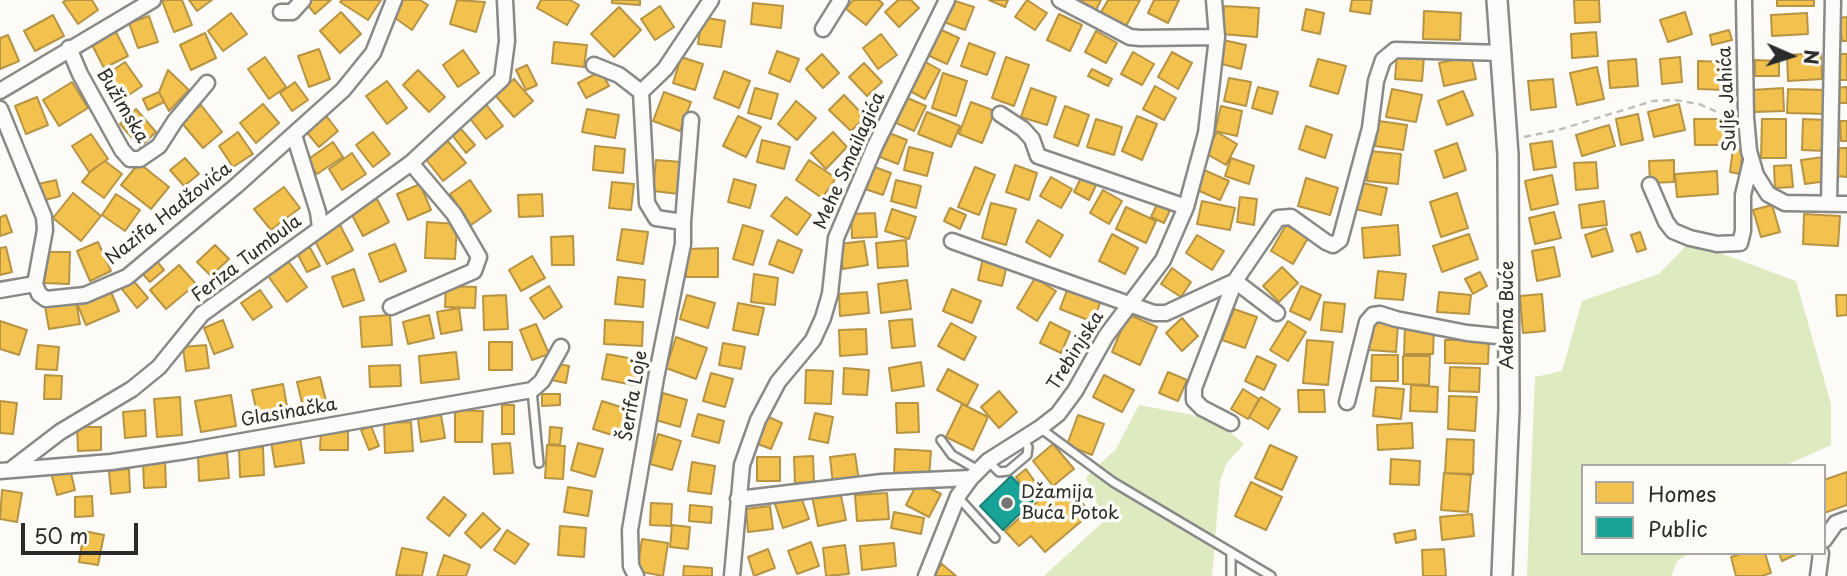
<!DOCTYPE html>
<meta charset="utf-8">
<style>
body{margin:0}
#map{position:relative;width:1847px;height:576px;overflow:hidden;background:#fcfbf8;font-family:"Playpen Sans",sans-serif}
canvas{display:block}
.legend{position:absolute;left:1581px;top:464px;width:245px;height:91px;box-sizing:border-box;background:#fdfcf7;border:2px solid #a9a8a5;margin:0;padding:9px 12px;list-style:none;font-size:21px;color:#2b2b2b}
.legend li{display:flex;align-items:center;gap:14px;height:35px}
.legend b{width:35px;border:2px solid #a9a8a5}
.north{position:absolute;left:1756px;top:21px;width:70px;height:70px;-webkit-text-stroke:5px #fdfcf7;paint-order:stroke;rotate:93deg;font-size:19px;font-weight:700;line-height:28px;text-align:center;color:#2b2b2b}
.north::after{content:'';display:block;margin:auto;width:24px;height:32px;background:#2b2b2b;clip-path:polygon(50% 0,100% 100%,50% 72%,0 100%)}
.scale{position:absolute;left:21px;top:523px;width:117px;height:32px;box-sizing:border-box;border:4px solid #2b2b2b;border-top:0;padding-left:9px;font-size:21px;line-height:24px;white-space:nowrap;color:#2b2b2b;-webkit-text-stroke:5px #fdfcf7;paint-order:stroke}
</style>
<div id="map">
<canvas width="1847" height="576"></canvas>
<ul class="legend">
<li><b style="height:19px;background:#f2c14e"></b>Homes</li>
<li><b style="height:19px;background:#17a398"></b>Public</li>
</ul>
<div class="north">N</div>
<div class="scale">50 m</div>
</div>
<script>
const g = document.querySelector('canvas').getContext('2d');
g.lineJoin = 'round';
function paint(path, color) { g.fillStyle = color; g.fill(path, 'evenodd'); }
const toPath = rows => new Path2D(rows.map(r => 'M' + r).join(''));
function trace(path, color, width, dash) { g.strokeStyle = color; g.lineWidth = width; g.lineCap = dash ? 'butt' : 'round'; g.setLineDash(dash || []); g.stroke(path); }
function write(font, color, halo, rows, align = 'center') {
  g.font = font + ' "Playpen Sans",sans-serif'; g.lineWidth = 7; g.setLineDash([]); g.textBaseline = 'middle'; g.strokeStyle = halo; g.fillStyle = color; for (const [text, x, y, turn = 0] of rows) {
    g.save(); g.translate(x, y); g.rotate((+turn || 0) * Math.PI / 180); g.textAlign = isNaN(turn) ? turn : align; if (halo) g.strokeText(text, 0, 0); g.fillText(text, 0, 0); g.restore();
  }
}
const green = toPath([
 [1690,242,1796,281,1831,404,1831,445,1784,466,1583,466,1583,553,1691,553,1678,560,1671,576,1527,576,1535,377,1562,371,1582,301,1659,274],
 [1139,405,1214,419,1244,444,1226,464,1220,481,1212,576,1044,576,1104,521,1086,477,1116,449]
]);
const homes = toPath([
 [67,0,92,0,98,10,78,24,63,2,67,0],
 [166,0,182,0,192,25,174,32,162,1,166,0],
 [189,0,212,0,197,11,189,0],
 [307,0,331,0,315,14,305,2,307,0],
 [342,0,381,0,368,20,340,2,342,0],
 [401,0,420,0,428,5,412,30,391,15,401,0],
 [457,0,485,2,476,32,450,24,457,0],
 [541,0,570,0,579,5,567,25,537,8,541,0],
 [612,0,640,0,640,5,612,3,612,0],
 [853,0,879,0,883,4,866,25,846,9,853,0],
 [898,0,911,0,919,8,899,27,885,12,898,0],
 [952,0,974,7,965,30,944,22,952,0],
 [989,0,1008,0,1005,7,989,0],
 [1027,0,1047,13,1035,30,1015,17,1027,0],
 [1073,0,1101,0,1095,12,1073,0],
 [1108,0,1140,0,1125,28,1100,14,1108,0],
 [1154,0,1179,0,1168,23,1148,13,1154,0],
 [1352,0,1372,0,1370,14,1350,11,1352,0],
 [1574,0,1599,0,1600,22,1575,23,1574,0],
 [1777,0,1814,0,1814,6,1777,6,1777,0],
 [753,3,783,6,781,28,751,24,753,3],
 [660,6,674,27,655,40,641,19,660,6],
 [1224,6,1259,8,1257,37,1222,34,1224,6],
 [619,7,641,30,614,57,591,34,619,7],
 [1306,9,1324,13,1320,34,1302,30,1306,9],
 [1424,11,1461,13,1460,40,1423,39,1424,11],
 [341,12,361,34,340,53,320,31,341,12],
 [1685,12,1692,34,1668,42,1660,20,1685,12],
 [231,13,247,34,223,51,208,31,231,13],
 [1807,13,1808,34,1772,36,1771,15,1807,13],
 [1059,14,1082,25,1070,51,1047,40,1059,14],
 [53,15,64,36,35,51,24,31,53,15],
 [149,16,158,42,138,48,129,23,149,16],
 [702,17,725,21,721,47,698,44,702,17],
 [1847,17,1847,41,1842,41,1839,18,1847,17],
 [113,26,128,56,104,68,89,39,113,26],
 [935,27,959,38,947,64,923,53,935,27],
 [1729,30,1732,40,1712,45,1710,35,1729,30],
 [1096,31,1117,43,1106,63,1085,52,1096,31],
 [1596,32,1598,56,1572,58,1571,34,1596,32],
 [205,33,216,58,191,70,180,45,205,33],
 [881,34,897,55,878,69,863,48,881,34],
 [8,35,19,61,0,69,0,38,8,35],
 [1223,40,1246,45,1241,69,1218,63,1223,40],
 [554,42,587,45,584,67,552,63,554,42],
 [969,43,995,53,987,75,961,66,969,43],
 [319,49,330,79,309,87,298,56,319,49],
 [463,50,479,73,458,87,443,65,463,50],
 [777,51,799,59,790,82,769,73,777,51],
 [1133,52,1154,64,1142,85,1121,74,1133,52],
 [1172,52,1192,63,1178,89,1158,77,1172,52],
 [1821,53,1822,79,1788,81,1787,55,1821,53],
 [822,54,839,73,823,88,806,69,822,54],
 [1397,54,1424,57,1422,81,1395,79,1397,54],
 [1838,54,1847,54,1847,80,1837,80,1838,54],
 [1471,56,1476,79,1444,86,1439,63,1471,56],
 [265,57,286,87,269,99,248,69,265,57],
 [681,57,703,64,695,90,673,83,681,57],
 [1006,57,1029,65,1014,106,992,98,1006,57],
 [1680,57,1682,82,1662,84,1660,59,1680,57],
 [1318,59,1346,66,1338,94,1310,86,1318,59],
 [1636,59,1638,86,1610,88,1608,61,1636,59],
 [922,60,940,70,925,99,906,89,922,60],
 [1755,60,1779,61,1779,76,1755,76,1755,60],
 [1698,61,1727,62,1726,90,1698,89,1698,61],
 [125,62,142,86,123,99,106,75,125,62],
 [864,63,882,82,867,96,849,77,864,63],
 [527,65,537,85,526,90,516,70,527,65],
 [1597,67,1604,99,1577,105,1570,73,1597,67],
 [1092,69,1112,79,1108,86,1088,76,1092,69],
 [168,70,189,90,169,111,159,92,168,70],
 [418,70,445,97,429,112,403,85,418,70],
 [601,71,609,86,586,98,578,83,601,71],
 [724,71,750,81,739,108,714,98,724,71],
 [943,73,967,81,956,116,932,108,943,73],
 [1229,78,1251,82,1246,106,1224,101,1229,78],
 [514,79,533,101,514,117,495,95,514,79],
 [1553,79,1556,107,1531,110,1528,81,1553,79],
 [387,81,407,108,387,124,366,96,387,81],
 [72,82,88,108,59,126,43,100,72,82],
 [295,82,308,100,292,111,280,93,295,82],
 [1155,86,1176,98,1164,120,1143,109,1155,86],
 [1258,87,1278,92,1272,114,1252,108,1258,87],
 [1847,87,1847,103,1833,103,1832,88,1847,87],
 [755,88,778,94,771,119,748,113,755,88],
 [1031,88,1056,97,1047,125,1021,117,1031,88],
 [1783,88,1784,111,1754,112,1752,90,1783,88],
 [1392,89,1422,95,1416,122,1386,117,1392,89],
 [1788,89,1827,90,1826,114,1787,113,1788,89],
 [1463,91,1473,115,1447,125,1438,101,1463,91],
 [159,92,164,102,148,110,143,99,159,92],
 [664,92,691,102,680,131,653,121,664,92],
 [844,95,865,117,851,131,829,110,844,95],
 [903,96,926,106,914,131,892,121,903,96],
 [37,97,48,125,26,134,15,106,37,97],
 [796,101,816,118,797,140,778,124,796,101],
 [971,102,995,111,982,143,959,134,971,102],
 [485,103,503,126,486,139,468,116,485,103],
 [263,104,279,123,256,143,240,123,263,104],
 [1679,104,1685,130,1654,137,1648,112,1679,104],
 [201,105,222,132,203,148,181,122,201,105],
 [1065,106,1089,115,1078,146,1054,137,1065,106],
 [1221,106,1242,111,1237,136,1215,131,1221,106],
 [136,109,156,132,140,147,120,124,136,109],
 [587,109,619,115,615,138,582,132,587,109],
 [927,112,960,126,951,147,918,134,927,112],
 [324,113,338,131,319,147,304,129,324,113],
 [1638,114,1643,140,1621,145,1616,119,1638,114],
 [738,116,761,127,746,157,723,146,738,116],
 [1137,116,1157,124,1142,160,1122,151,1137,116],
 [1096,119,1122,127,1114,155,1087,147,1096,119],
 [1694,119,1728,119,1729,145,1695,145,1694,119],
 [1762,119,1786,119,1786,158,1761,158,1762,119],
 [1803,119,1827,120,1826,151,1802,150,1803,119],
 [1379,121,1407,125,1403,150,1375,146,1379,121],
 [1840,121,1847,121,1847,141,1841,141,1840,121],
 [1609,125,1615,146,1582,156,1576,135,1609,125],
 [1306,126,1332,135,1325,158,1299,149,1306,126],
 [460,128,475,145,466,153,452,135,460,128],
 [884,131,907,140,898,164,875,155,884,131],
 [238,132,253,154,233,167,219,146,238,132],
 [373,132,390,154,373,167,356,145,373,132],
 [833,132,847,147,826,169,811,153,833,132],
 [1217,132,1237,144,1226,165,1205,153,1217,132],
 [91,134,108,159,89,172,72,146,91,134],
 [446,139,466,163,443,181,424,157,446,139],
 [762,140,790,147,784,169,757,162,762,140],
 [1552,141,1556,167,1534,170,1530,144,1552,141],
 [333,142,343,157,317,174,307,160,333,142],
 [1457,143,1466,170,1444,178,1435,151,1457,143],
 [595,146,625,149,623,173,593,170,595,146],
 [909,147,933,153,927,176,904,170,909,147],
 [1733,148,1743,149,1740,174,1730,172,1733,148],
 [1839,148,1847,148,1847,177,1837,176,1839,148],
 [1369,151,1401,154,1398,184,1367,181,1369,151],
 [352,153,366,174,342,190,329,169,352,153],
 [1824,157,1827,181,1805,184,1801,160,1824,157],
 [185,158,199,174,184,186,170,170,185,158],
 [1231,158,1254,166,1249,184,1225,176,1231,158],
 [656,160,682,162,679,194,653,191,656,160],
 [809,160,836,178,822,198,796,180,809,160],
 [1674,160,1674,182,1650,183,1649,161,1674,160],
 [105,161,122,174,104,198,82,182,91,171,105,161],
 [1596,162,1598,188,1576,190,1574,163,1596,162],
 [139,163,169,187,151,209,121,185,139,163],
 [869,165,891,173,883,195,862,188,869,165],
 [1015,165,1037,173,1029,200,1006,192,1015,165],
 [1791,165,1793,187,1775,188,1774,166,1791,165],
 [975,167,995,175,979,215,958,207,975,167],
 [1204,170,1229,181,1220,200,1195,189,1204,170],
 [1717,171,1718,194,1677,197,1675,174,1717,171],
 [1552,175,1558,204,1531,210,1525,181,1552,175],
 [1082,176,1097,183,1089,200,1074,192,1082,176],
 [1051,177,1072,189,1061,208,1040,196,1051,177],
 [1306,178,1338,188,1330,215,1298,206,1306,178],
 [734,179,756,185,750,208,728,202,734,179],
 [56,180,60,196,42,201,38,184,56,180],
 [470,180,491,211,471,225,450,194,470,180],
 [896,180,921,186,916,208,891,201,896,180],
 [612,182,634,184,631,210,609,208,612,182],
 [1357,182,1387,188,1381,215,1351,208,1357,182],
 [420,184,431,210,408,220,397,194,420,184],
 [284,187,300,208,271,230,254,209,284,187],
 [1103,190,1122,201,1109,224,1090,213,1103,190],
 [73,193,101,216,81,241,53,218,73,193],
 [1457,193,1468,228,1441,237,1430,202,1457,193],
 [116,194,140,210,125,231,102,215,116,194],
 [542,194,543,216,519,217,518,195,542,194],
 [786,197,811,215,797,235,771,216,786,197],
 [1240,197,1257,199,1254,225,1237,222,1240,197],
 [377,199,389,222,363,236,351,213,377,199],
 [1159,200,1172,206,1164,223,1151,217,1159,200],
 [1202,201,1235,208,1230,230,1197,224,1202,201],
 [1604,201,1607,225,1582,228,1579,205,1604,201],
 [991,203,1016,209,1006,245,982,238,991,203],
 [1772,205,1780,232,1761,237,1753,210,1772,205],
 [1126,207,1156,221,1146,243,1116,229,1126,207],
 [950,208,966,215,960,229,944,221,950,208],
 [892,209,916,217,909,239,885,231,892,209],
 [1554,212,1561,238,1535,244,1529,218,1554,212],
 [875,213,877,237,852,238,851,214,875,213],
 [1804,214,1840,216,1838,246,1803,244,1804,214],
 [6,215,12,232,0,236,0,217,6,215],
 [1038,220,1063,235,1050,257,1026,242,1038,220],
 [427,222,457,224,455,259,425,258,427,222],
 [340,225,353,250,327,264,314,239,340,225],
 [743,225,763,231,753,265,733,259,743,225],
 [1286,225,1308,238,1293,264,1271,251,1286,225],
 [1398,225,1400,255,1364,258,1362,228,1398,225],
 [1606,228,1613,251,1592,257,1585,235,1606,228],
 [622,229,648,232,643,264,617,260,622,229],
 [1640,232,1646,249,1637,252,1631,235,1640,232],
 [1112,234,1138,248,1125,274,1099,261,1112,234],
 [1469,234,1478,259,1442,272,1433,246,1469,234],
 [1197,235,1224,251,1212,270,1186,253,1197,235],
 [573,236,574,265,552,265,551,237,573,236],
 [778,240,802,250,793,273,769,264,778,240],
 [906,240,908,266,878,268,876,243,906,240],
 [864,241,868,265,843,269,839,244,864,241],
 [98,242,111,271,90,281,77,251,98,242],
 [308,244,320,266,307,272,296,251,308,244],
 [395,244,406,271,380,282,369,254,395,244],
 [215,245,229,259,211,276,197,262,215,245],
 [6,247,12,272,0,275,0,248,6,247],
 [1554,247,1560,276,1537,281,1532,251,1554,247],
 [718,248,718,277,686,277,686,249,718,248],
 [44,252,70,252,69,284,43,283,44,252],
 [532,256,545,278,521,291,509,270,532,256],
 [983,258,1007,265,1002,286,978,280,983,258],
 [155,259,164,270,150,282,140,271,155,259],
 [288,261,307,287,287,302,268,276,288,261],
 [179,265,196,284,166,309,150,290,179,265],
 [1282,267,1298,283,1279,302,1263,286,1282,267],
 [1172,268,1191,282,1181,297,1161,284,1172,268],
 [354,269,364,300,343,307,332,277,354,269],
 [1378,271,1406,274,1403,300,1375,298,1378,271],
 [1480,272,1487,286,1473,294,1465,279,1480,272],
 [754,274,778,278,775,305,751,302,754,274],
 [618,277,645,280,643,307,615,304,618,277],
 [1035,278,1056,291,1037,321,1017,308,1035,278],
 [132,279,148,298,137,308,121,288,132,279],
 [907,280,911,309,881,313,878,284,907,280],
 [1069,285,1102,298,1093,322,1060,309,1069,285],
 [446,286,476,287,475,308,445,307,446,286],
 [549,286,562,307,544,319,530,298,549,286],
 [1301,286,1321,295,1310,320,1290,311,1301,286],
 [109,287,119,311,86,325,76,301,109,287],
 [952,289,981,301,972,323,943,311,952,289],
 [260,290,272,307,253,320,241,303,260,290],
 [867,292,869,313,840,316,839,294,867,292],
 [1439,292,1471,295,1469,314,1437,312,1439,292],
 [1542,294,1545,331,1523,333,1520,296,1542,294],
 [506,295,508,329,484,330,483,296,506,295],
 [687,295,715,303,708,328,680,319,687,295],
 [1836,295,1847,295,1847,315,1837,316,1836,295],
 [76,301,80,324,49,329,45,306,76,301],
 [1324,302,1345,304,1342,332,1321,330,1324,302],
 [738,303,764,308,758,335,733,330,738,303],
 [459,308,462,330,441,334,437,312,459,308],
 [1234,309,1257,317,1245,348,1222,340,1234,309],
 [1128,314,1157,327,1140,365,1112,352,1128,314],
 [390,315,392,345,362,347,360,317,390,315],
 [429,315,434,338,408,344,403,322,429,315],
 [1182,318,1198,336,1182,351,1166,333,1182,318],
 [912,319,915,346,892,348,889,321,912,319],
 [223,320,233,347,214,354,204,328,223,320],
 [605,320,643,322,642,346,604,344,605,320],
 [0,321,27,330,19,355,0,349,0,321],
 [1288,321,1306,332,1288,361,1270,350,1288,321],
 [1050,322,1070,332,1061,353,1040,343,1050,322],
 [1371,322,1398,324,1396,352,1369,350,1371,322],
 [951,323,976,337,964,360,938,346,951,323],
 [536,324,549,354,532,360,520,330,536,324],
 [1405,327,1434,328,1433,354,1404,354,1405,327],
 [866,329,867,354,840,356,839,330,866,329],
 [676,337,707,348,696,379,666,368,676,337],
 [1307,340,1333,342,1328,385,1303,383,1307,340],
 [1445,340,1489,340,1488,364,1445,363,1445,340],
 [489,342,512,342,512,370,489,370,489,342],
 [723,343,745,347,741,369,719,365,723,343],
 [38,345,59,347,57,370,36,369,38,345],
 [206,345,209,368,186,371,183,347,206,345],
 [456,352,459,379,421,383,419,356,456,352],
 [607,354,639,360,634,385,602,379,607,354],
 [1372,355,1398,355,1398,381,1371,381,1372,355],
 [1257,356,1276,365,1264,390,1245,381,1257,356],
 [1403,356,1430,356,1429,385,1403,384,1403,356],
 [921,362,924,386,892,391,889,368,921,362],
 [554,363,569,366,566,383,551,380,554,363],
 [400,365,401,386,370,387,369,366,400,365],
 [1450,367,1480,368,1479,392,1449,391,1450,367],
 [844,368,869,370,867,395,843,394,844,368],
 [948,369,978,385,967,406,937,390,948,369],
 [806,370,833,371,831,404,805,403,806,370],
 [1168,372,1187,380,1178,401,1159,393,1168,372],
 [711,373,733,379,725,407,703,401,711,373],
 [45,375,62,376,61,399,44,399,45,375],
 [1104,375,1134,390,1122,412,1093,397,1104,375],
 [320,377,326,401,303,407,297,382,320,377],
 [283,384,288,412,258,418,252,390,283,384],
 [1411,385,1438,387,1437,412,1410,411,1411,385],
 [1376,387,1404,389,1401,419,1373,416,1376,387],
 [1243,389,1259,399,1248,419,1231,409,1243,389],
 [1298,390,1324,390,1325,412,1299,412,1298,390],
 [999,391,1017,412,999,428,981,407,999,391],
 [663,393,687,400,680,427,656,420,663,393],
 [542,394,560,394,560,405,542,406,542,394],
 [231,395,236,426,201,432,195,401,231,395],
 [1449,396,1477,397,1475,431,1448,429,1449,396],
 [180,397,182,435,157,437,154,399,180,397],
 [1261,397,1280,409,1268,429,1249,417,1261,397],
 [0,401,17,403,13,434,0,433,0,401],
 [602,401,630,410,621,438,593,429,602,401],
 [896,403,918,403,919,432,897,433,896,403],
 [962,404,988,417,973,450,946,437,962,404],
 [502,405,514,405,514,434,502,434,502,405],
 [145,410,146,436,125,438,123,412,145,410],
 [455,410,483,411,482,442,455,442,455,410],
 [815,413,833,417,828,443,809,439,815,413],
 [698,414,724,421,719,443,692,436,698,414],
 [441,415,445,438,421,442,418,419,441,415],
 [764,415,782,423,771,449,753,442,764,415],
 [1078,415,1104,424,1092,455,1067,445,1078,415],
 [411,422,413,451,385,453,384,423,411,422],
 [1412,423,1413,448,1378,450,1377,425,1412,423],
 [371,426,379,446,369,450,361,430,371,426],
 [77,427,101,427,101,450,78,451,77,427],
 [550,427,562,428,560,445,549,444,550,427],
 [321,429,348,430,348,450,320,450,321,429],
 [658,434,681,441,672,470,650,464,658,434],
 [300,437,304,463,275,467,271,441,300,437],
 [1447,439,1474,440,1473,474,1445,473,1447,439],
 [510,443,513,473,494,474,492,444,510,443],
 [578,443,603,449,595,477,571,470,578,443],
 [1053,444,1074,469,1053,486,1033,461,1053,444],
 [547,445,565,446,563,479,545,478,547,445],
 [1270,445,1297,457,1282,490,1255,478,1270,445],
 [263,447,264,475,240,477,239,448,263,447],
 [895,449,931,451,929,477,894,475,895,449],
 [227,453,229,478,199,481,198,455,227,453],
 [855,454,859,481,833,484,830,457,855,454],
 [813,456,814,482,795,483,794,457,813,456],
 [757,457,780,457,780,481,757,481,757,457],
 [165,459,166,487,144,488,143,460,165,459],
 [1391,459,1420,461,1419,485,1390,484,1391,459],
 [692,462,715,466,711,494,688,491,692,462],
 [70,469,75,490,57,495,51,473,70,469],
 [129,469,130,492,111,494,109,471,129,469],
 [1026,469,1035,482,1024,489,1016,477,1026,469],
 [1847,472,1847,505,1824,513,1824,480,1847,472],
 [1444,473,1471,475,1468,512,1441,510,1444,473],
 [918,482,941,494,929,517,906,505,918,482],
 [1251,482,1282,497,1266,530,1235,516,1251,482],
 [1056,485,1068,499,1074,494,1091,513,1045,552,1031,536,1019,546,1005,531,1056,485],
 [568,487,592,491,588,516,564,512,568,487],
 [2,490,22,493,17,522,0,519,2,490],
 [840,491,846,520,818,526,812,496,840,491],
 [887,493,889,519,857,521,855,495,887,493],
 [800,494,809,519,783,528,774,501,800,494],
 [92,496,93,516,75,517,75,497,92,496],
 [444,497,466,515,449,536,427,518,444,497],
 [651,503,672,504,671,526,650,525,651,503],
 [690,505,712,507,711,523,689,521,690,505],
 [770,506,773,529,748,532,746,509,770,506],
 [894,512,924,518,921,534,891,528,894,512],
 [483,513,500,529,481,548,465,533,483,513],
 [1472,514,1474,536,1442,540,1440,517,1472,514],
 [672,525,690,527,688,549,670,547,672,525],
 [560,526,586,528,584,557,558,555,560,526],
 [507,530,529,544,515,564,494,550,507,530],
 [1415,530,1416,539,1396,543,1394,534,1415,530],
 [84,531,104,535,98,565,79,562,84,531],
 [642,539,668,543,663,576,637,571,642,539],
 [811,542,819,566,797,574,788,551,811,542],
 [894,543,896,566,862,570,860,546,894,543],
 [845,545,849,574,826,576,823,548,845,545],
 [402,548,427,553,422,576,396,575,402,548],
 [768,549,775,568,754,576,748,557,768,549],
 [1444,549,1446,576,1423,576,1422,550,1444,549],
 [1744,553,1765,553,1771,573,1762,576,1736,576,1731,557,1744,553],
 [1779,553,1799,553,1782,561,1779,553],
 [444,555,470,565,466,576,437,576,444,555],
 [942,564,956,576,932,576,942,564],
 [684,566,712,568,712,576,683,576,684,566]
]);
const public = toPath([
 [1011,476,1034,500,1003,530,980,506,1011,476]
]);
const path = toPath([
 [1524,137,1558,130,1653,101,1675,100,1699,104,1720,113,1731,115]
]);
const lane = toPath([
 [532,390,539,463],
 [1040,428,1113,482,1271,576],
 [941,440,952,455,978,470],
 [988,461,999,472,1008,471,1027,455,1028,447,1023,439],
 [958,497,995,538],
 [1231,552,1231,576]
]);
const street = toPath([
 [1060,0,1130,37,1140,38,1217,37],
 [1744,0,1746,117,1749,151,1756,175,1768,194,1785,203,1847,204],
 [281,12,292,12,303,0],
 [823,29,841,0],
 [69,48,80,74,122,150,130,159,140,159,159,146,175,121,207,83],
 [594,65,619,75,641,92],
 [0,91,153,0],
 [0,109,44,217,45,230,35,284,39,294,46,299,85,295,127,277,236,186,343,90,373,53,394,0],
 [1000,114,1023,129,1032,139,1038,156,1186,207],
 [294,135,318,212,320,228],
 [1650,185,1666,222,1673,231,1690,238,1717,244,1740,243,1743,231,1743,195,1751,161],
 [1829,204,1833,0],
 [683,222,691,120],
 [952,241,1154,313,1166,313,1235,281],
 [1235,281,1277,313],
 [0,290,35,284],
 [391,307,474,271,479,257,454,214,411,163],
 [1347,402,1367,322,1373,315,1380,314,1396,319,1467,333,1508,337],
 [1231,423,1202,408,1194,400,1194,388,1235,281,1278,218,1291,217,1326,242,1333,245,1340,240,1370,128,1376,81,1383,60,1395,50,1503,53],
 [13,468,60,432,132,389,159,367,202,314,411,163,502,79,507,41,505,0],
 [0,471,111,462,186,451,532,390,542,381,561,347],
 [738,499,882,482,971,478],
 [1824,540,1836,523,1847,519],
 [636,576,631,566,630,530,656,378,683,244,683,222,656,218,647,203,641,92,665,69,711,0],
 [732,576,742,465,758,420,778,382,813,340,823,318,830,294,836,238,875,146,947,0],
 [926,576,958,496,971,478,988,461,1040,428,1058,414,1075,391,1106,336,1163,260,1186,207,1206,133,1217,37,1214,0],
 [1818,576,1821,553]
]);
const secondary = toPath([
 [1497,0,1508,155,1509,409,1502,576]
]);
const markers = [
 [1007,503,7,"#747473"]
];
const streetNames = [
 ["Sulje Jahića",1728,99,-93],
 ["Bužimska",122,106,59],
 ["Mehe Smailagića",850,161,-66],
 ["Nazifa Hadžovića",169,214,-38],
 ["Feriza Tumbula",247,259,-37],
 ["Adema Buće",1508,315,-90],
 ["Trebinjska",1076,351,-58],
 ["Šerifa Loje",634,396,-80],
 ["Glasinačka",289,413,-10]
];
const poiNames = [
 ["Džamija",1021,493],
 ["Buća Potok",1021,514]
];
paint(green, '#deeac0');
paint(homes, '#f2c14e');
trace(homes, '#b69444', 2);
paint(public, '#17a398');
trace(public, '#1d7f77', 2);
trace(lane, '#898987', 12);
trace(street, '#898987', 19);
trace(secondary, '#898987', 24);
trace(path, '#c0bfbc', 2.5, [7, 5]);
trace(lane, '#fbfbf9', 7);
trace(street, '#fbfbf9', 14);
trace(secondary, '#fbfbf9', 19);
for (const [x, y, r, color] of markers) { const dot = new Path2D(); dot.arc(x, y, r, 0, 2 * Math.PI); g.fillStyle = color; g.fill(dot); trace(dot, '#fdfcf7', 2.5); }
write('18px', '#2b2b2b', '#fdfcf7', streetNames);
write('18px', '#2b2b2b', '#fdfcf7', poiNames, 'left');
</script>
